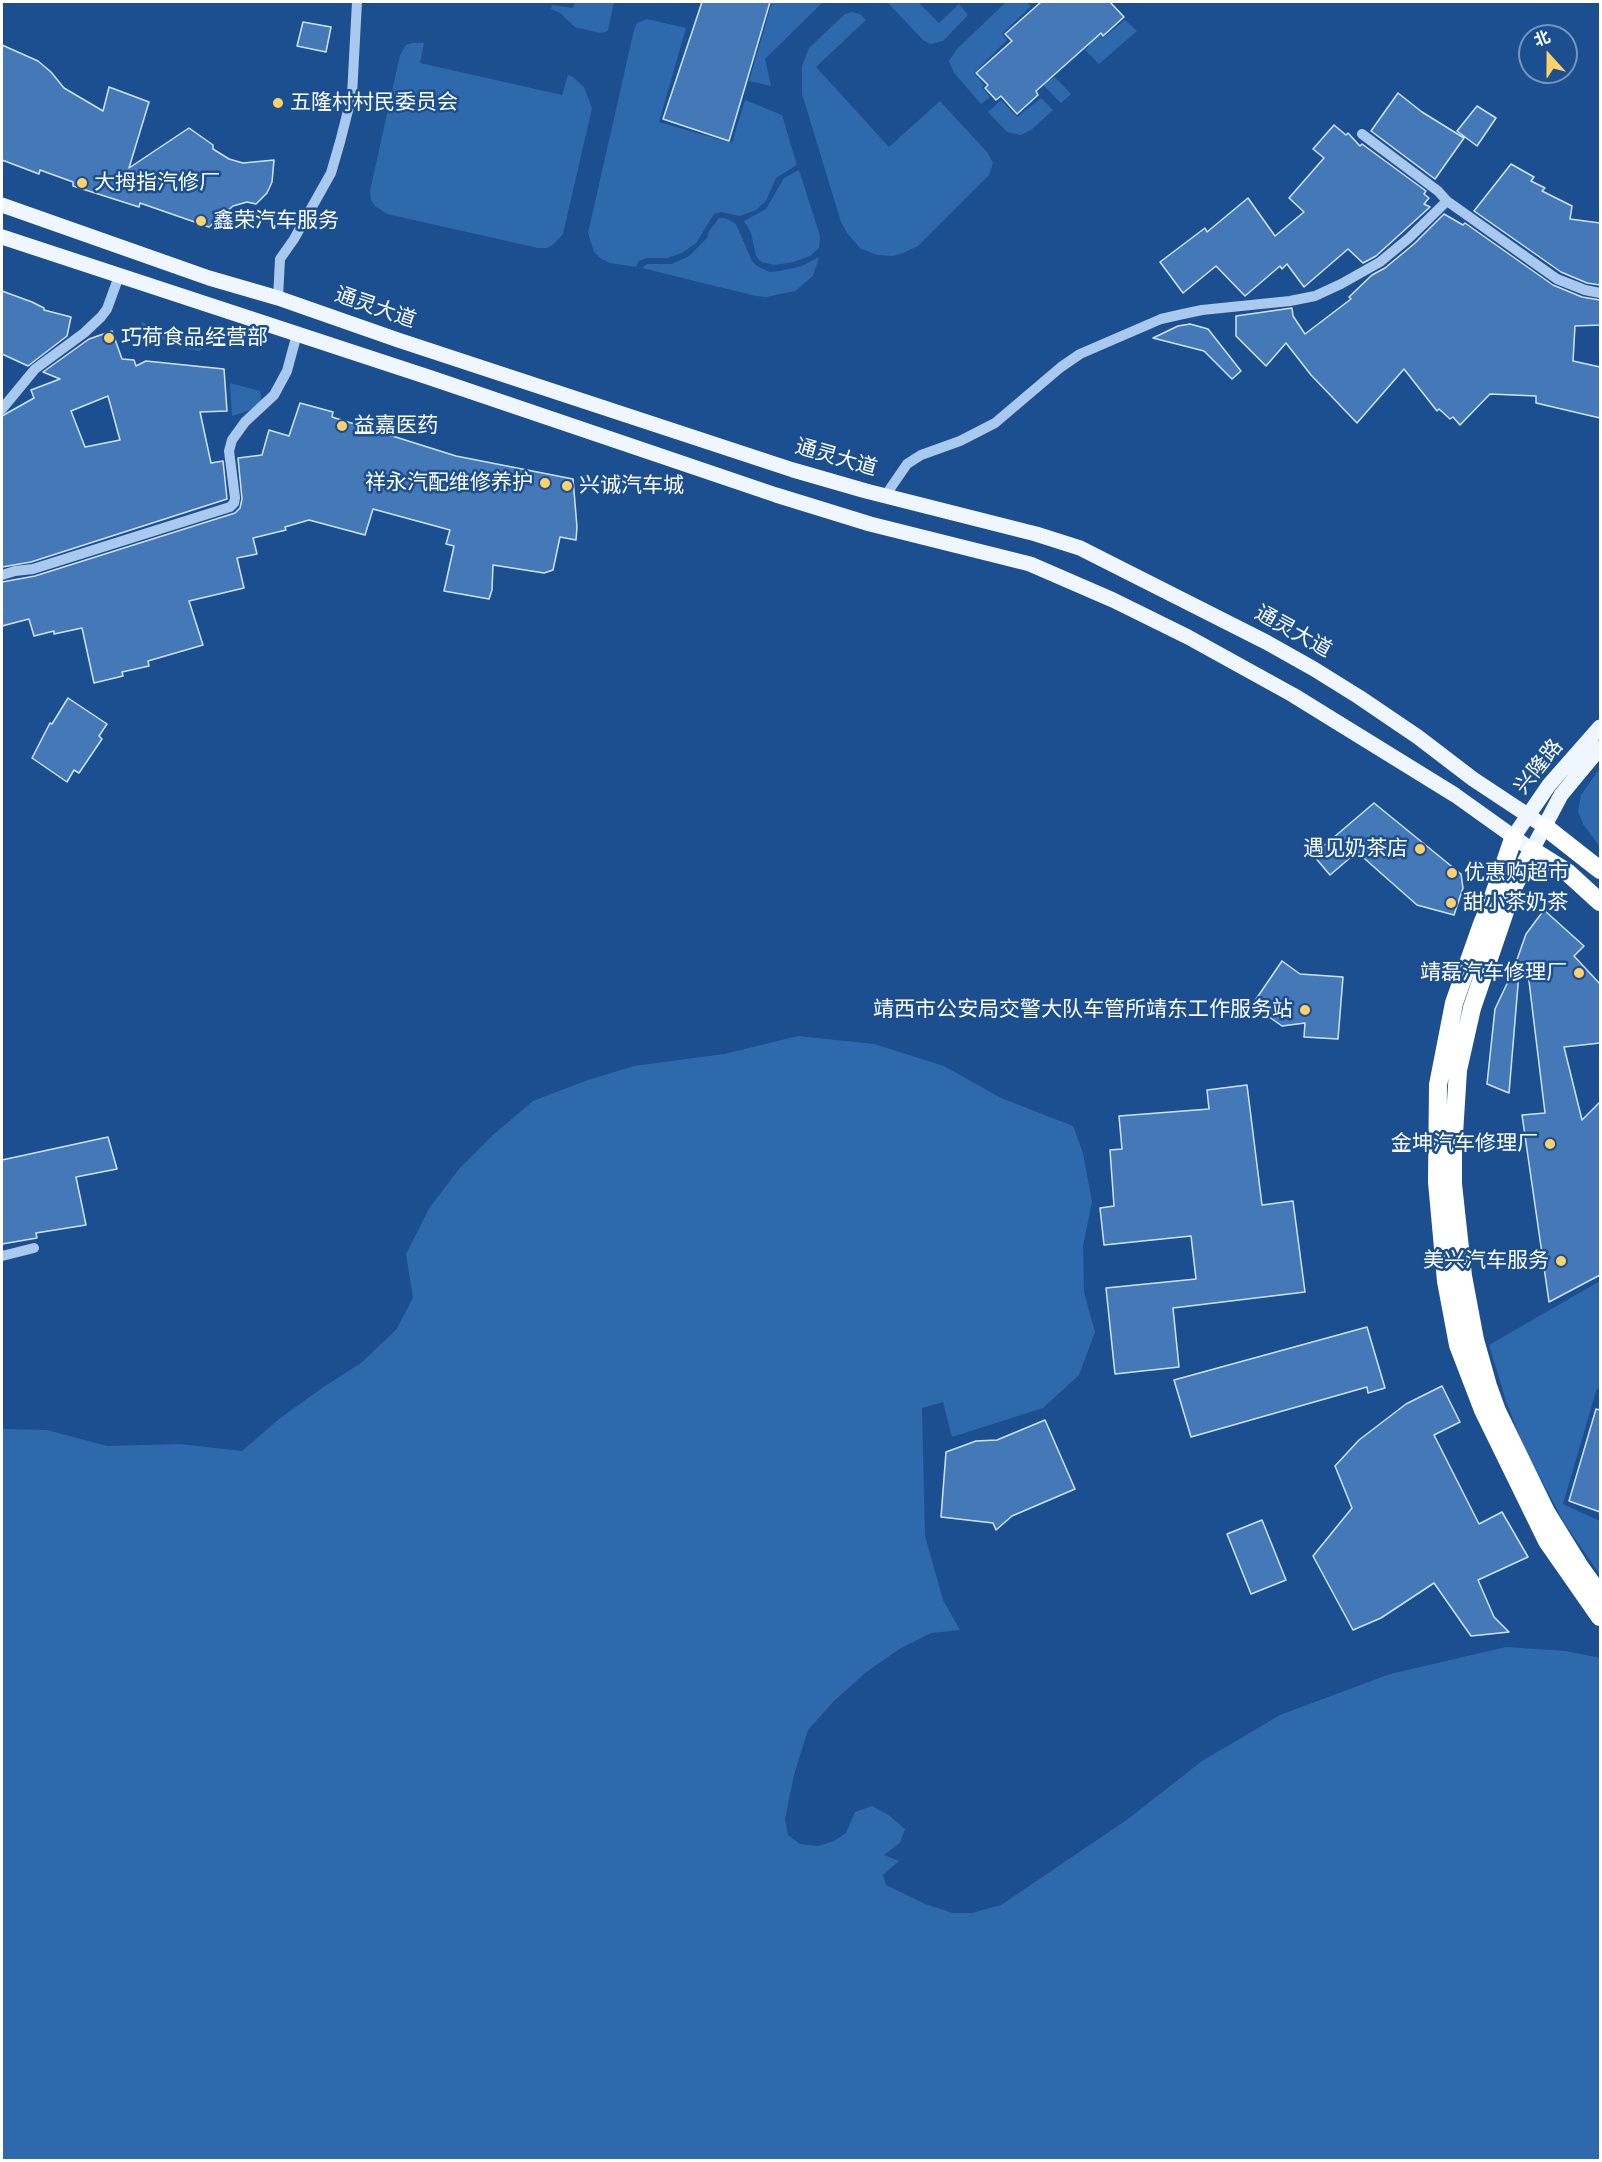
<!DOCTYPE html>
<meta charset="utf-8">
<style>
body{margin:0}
#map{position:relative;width:1602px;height:2162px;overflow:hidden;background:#1b4f8f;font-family:"Fira Sans Condensed","Noto Sans SC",sans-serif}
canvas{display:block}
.frame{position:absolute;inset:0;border:3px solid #fff;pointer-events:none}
.north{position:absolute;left:1518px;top:24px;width:60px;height:60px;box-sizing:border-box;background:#1b4f8f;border:2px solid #7695bc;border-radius:50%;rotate:339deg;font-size:16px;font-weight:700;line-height:24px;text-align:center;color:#fff}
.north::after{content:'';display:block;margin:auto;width:21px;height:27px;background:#ffd166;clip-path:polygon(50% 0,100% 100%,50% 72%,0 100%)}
</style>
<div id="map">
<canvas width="1602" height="2162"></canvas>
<div class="frame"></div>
<div class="north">北</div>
</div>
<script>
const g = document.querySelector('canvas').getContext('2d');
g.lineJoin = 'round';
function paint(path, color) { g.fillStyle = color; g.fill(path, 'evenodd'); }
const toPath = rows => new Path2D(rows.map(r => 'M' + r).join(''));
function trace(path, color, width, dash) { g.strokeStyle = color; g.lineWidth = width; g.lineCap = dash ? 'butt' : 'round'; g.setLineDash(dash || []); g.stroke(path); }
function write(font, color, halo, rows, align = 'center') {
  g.font = font + ' "Fira Sans Condensed","Noto Sans SC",sans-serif'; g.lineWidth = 5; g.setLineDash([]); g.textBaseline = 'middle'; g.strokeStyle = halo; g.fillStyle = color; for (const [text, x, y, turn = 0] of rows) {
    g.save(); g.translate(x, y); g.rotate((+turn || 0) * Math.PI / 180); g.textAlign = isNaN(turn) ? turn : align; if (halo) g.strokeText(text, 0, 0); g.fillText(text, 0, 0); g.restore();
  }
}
const green = toPath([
 [575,2,614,2,608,30,606,32,600,33,575,27,560,13,551,9,552,5,573,8],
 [772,2,823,2,765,59,771,86,749,81],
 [887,2,918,2,939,23,959,4,968,15,943,41,931,44,924,41],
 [1006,2,1026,2,1031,6,1002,34,1007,40,974,73,984,85,982,87,990,97,981,104,954,73,949,61,957,49],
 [852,12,860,14,866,20,816,67,889,147,940,101,987,152,993,163,989,175,918,246,903,253,893,256,877,255,860,248,847,233,841,222,802,94,802,66,809,48,845,14],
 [647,19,686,28,659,122,732,143,745,100,782,115,797,165,776,178,766,201,756,210,740,216,721,212,714,214,696,243,682,253,667,258,647,258,639,261,636,267,610,263,600,258,594,252,588,233,634,30,637,23],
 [1125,20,1137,31,1099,64,1085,50,1089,46,1084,40,1095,31,1103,38],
 [412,43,424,43,420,63,562,95,568,75,573,77,584,87,592,108,563,234,553,245,547,248,538,248,387,214,375,206,371,200,370,191,400,55,406,45],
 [1046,76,1050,80,1055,77,1071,94,1061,103,1040,82],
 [1041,98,1053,110,1031,130,1021,135,1007,132,988,112,1001,100,1017,117],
 [799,170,820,236,819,248,810,256,794,262,775,265,761,262,756,256,751,233,744,221,766,209,784,178],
 [719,218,725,218,736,224,752,261,757,266,770,272,780,271,802,266,819,257,813,276,795,291,766,297,756,296,642,268,647,264,672,264,689,256,707,238,709,231],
 [141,322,206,344,204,348,199,351,179,347,153,335,144,329],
 [230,383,260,391,262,402,254,409,232,416],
 [1600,768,1600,847,1583,824,1578,811,1581,795],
 [798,1036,874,1044,944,1066,1001,1098,1073,1126,1083,1153,1092,1202,1083,1246,1084,1292,1095,1332,1079,1375,1043,1408,952,1437,943,1402,922,1408,925,1536,943,1600,960,1630,931,1633,901,1648,865,1673,834,1701,808,1730,794,1775,785,1819,788,1835,800,1844,818,1846,834,1841,846,1833,855,1812,872,1806,890,1816,905,1829,900,1843,884,1855,899,1861,883,1875,886,1885,925,1904,953,1913,972,1913,1001,1905,1128,1819,1202,1761,1280,1715,1390,1674,1506,1647,1566,1651,1600,1658,1600,2160,2,2160,2,1429,47,1430,107,1446,180,1444,242,1451,279,1419,322,1388,361,1363,396,1330,413,1298,406,1254,430,1207,460,1168,493,1135,533,1101,585,1081,634,1066,724,1054],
 [1600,1281,1600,1386,1596,1391,1563,1504,1600,1521,1600,1575,1563,1521,1523,1445,1506,1401,1489,1345]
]);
const building = toPath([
 [702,2,770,2,729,141,663,119,702,2],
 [1041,2,1110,2,1124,17,1103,36,1101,33,1036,91,1038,95,1017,114,1001,96,996,100,985,88,988,85,976,73,1012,41,1005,34,1041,2],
 [303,22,331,27,326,52,297,46,303,22],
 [2,45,38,61,51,72,64,88,103,111,109,87,149,102,129,168,189,128,213,145,213,149,229,159,243,163,274,160,272,182,267,193,256,204,247,202,233,206,209,227,140,203,139,207,73,186,73,182,40,170,39,174,2,160,2,45],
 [1398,93,1422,112,1464,138,1435,179,1371,131,1398,93],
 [1477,106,1496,118,1477,146,1457,131,1477,106],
 [1334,125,1346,135,1348,133,1360,146,1362,144,1426,191,1424,194,1429,198,1424,204,1430,207,1376,256,1363,263,1348,249,1304,287,1287,264,1282,269,1280,266,1245,296,1216,266,1183,293,1160,262,1205,228,1207,232,1248,198,1275,236,1304,212,1289,198,1324,158,1313,149,1334,125],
 [1511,164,1534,177,1531,181,1545,188,1542,191,1572,206,1570,219,1600,223,1600,285,1587,283,1561,272,1474,211,1511,164],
 [1444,214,1463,225,1465,223,1553,285,1582,297,1600,300,1600,325,1575,326,1573,361,1600,367,1600,418,1536,403,1536,396,1490,394,1460,425,1453,417,1450,419,1439,409,1437,411,1404,369,1357,423,1311,375,1286,343,1266,366,1236,336,1236,316,1292,308,1293,316,1305,334,1351,299,1349,297,1372,275,1385,268,1414,244,1444,214],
 [2,291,32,302,44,308,44,310,71,317,67,336,28,366,2,354,2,291],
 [1190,324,1208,329,1241,371,1232,379,1204,351,1153,338,1178,326,1190,324],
 [112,331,122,359,134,360,136,366,146,361,224,369,227,411,200,412,211,463,223,461,227,499,31,562,2,567,2,416,34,398,31,390,60,379,43,372,89,339,112,331],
 [108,396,120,440,85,447,71,411,108,396],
 [300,403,333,412,332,417,456,456,573,479,577,527,576,540,560,537,553,570,544,573,493,565,492,590,489,599,444,591,454,546,446,544,450,530,373,509,365,535,309,520,285,527,286,530,253,538,257,554,237,558,244,588,189,601,203,645,148,661,149,666,122,672,123,676,94,683,82,628,54,634,54,631,34,636,29,619,2,626,2,582,35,576,235,513,240,508,242,499,238,458,262,455,269,430,289,436,300,403],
 [68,698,107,724,99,736,102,739,79,773,74,770,67,782,32,758,50,723,52,724,68,698],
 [1374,803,1461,874,1463,888,1454,915,1417,905,1357,852,1330,875,1313,855,1374,803],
 [1544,910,1584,946,1574,956,1600,984,1600,1043,1564,1047,1582,1120,1600,1102,1600,1275,1549,1302,1522,1115,1545,1113,1528,973,1519,973,1509,1093,1487,1084,1495,1009,1513,971,1526,934,1544,910],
 [1282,961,1300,974,1343,977,1338,1039,1304,1037,1305,1023,1282,1026,1252,1005,1282,961],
 [1247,1085,1262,1205,1293,1201,1305,1292,1173,1308,1179,1367,1115,1374,1106,1288,1196,1279,1191,1236,1104,1245,1100,1208,1114,1206,1110,1150,1122,1149,1119,1116,1209,1109,1207,1090,1247,1085],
 [108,1137,117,1169,76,1177,86,1225,36,1233,37,1238,2,1244,2,1160,108,1137],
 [1367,1327,1385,1388,1368,1393,1367,1387,1191,1437,1174,1380,1367,1327],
 [1442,1386,1460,1422,1434,1435,1479,1524,1502,1512,1528,1557,1478,1580,1494,1617,1509,1632,1471,1636,1434,1583,1381,1618,1353,1630,1313,1556,1352,1508,1335,1466,1359,1440,1406,1404,1442,1386],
 [1596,1409,1600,1410,1600,1512,1569,1501,1596,1409],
 [1045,1420,1075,1489,1012,1516,996,1530,993,1523,941,1517,946,1452,976,1441,997,1440,1045,1420],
 [1262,1520,1286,1580,1251,1594,1227,1534,1262,1520]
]);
const minor = toPath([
 [1362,134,1438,191,1447,201],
 [278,298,280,259,294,239,331,173,340,142,352,95,357,2],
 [2,409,35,369,84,333,101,317,107,309,119,276],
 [885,496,907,464,921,455,960,441,995,423,1061,367,1080,354,1161,319,1183,314,1202,310,1290,301,1315,296,1341,284,1380,262,1409,238,1447,201,1557,279,1585,290,1600,293],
 [2,575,15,571,33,569,230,507,234,503,235,498,229,451,232,440,245,422,274,395,287,371,297,334],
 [2,1256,34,1248]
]);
const major = toPath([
 [2,205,209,278,278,298,398,340,793,470,866,491,1036,534,1080,548,1266,642,1314,669,1359,697,1418,737,1473,779,1544,826],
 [2,237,431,378,776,495,870,524,1030,564,1113,600,1188,637,1293,695,1455,795,1532,850,1561,795,1600,748],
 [1514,836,1549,785,1600,727]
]);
const highway = toPath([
 [1544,826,1600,870],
 [1514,836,1492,900,1482,924,1454,1003,1438,1085,1437,1182,1446,1281,1458,1345,1483,1410,1547,1541,1600,1617],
 [1600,902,1567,872,1532,850,1513,888,1472,1008,1458,1070,1453,1150,1453,1184,1463,1276,1475,1340,1488,1386,1497,1411,1546,1512,1580,1567,1600,1595]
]);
const markers = [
 [278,103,6,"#ffd166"],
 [82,183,6,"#ffd166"],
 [201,221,6,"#ffd166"],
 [109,338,6,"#ffd166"],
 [342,426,6,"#ffd166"],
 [545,483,6,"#ffd166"],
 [567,486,6,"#ffd166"],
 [1420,849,6,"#ffd166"],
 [1452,873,6,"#ffd166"],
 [1451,903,6,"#ffd166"],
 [1579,973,6,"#ffd166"],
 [1305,1010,6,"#ffd166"],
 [1550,1144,6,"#ffd166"],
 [1561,1261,6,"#ffd166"]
];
const poiNames = [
 ["五隆村村民委员会",290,103],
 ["大拇指汽修厂",94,183],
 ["鑫荣汽车服务",213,221],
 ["巧荷食品经营部",121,338],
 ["益嘉医药",354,426],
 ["祥永汽配维修养护",533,483,"right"],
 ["兴诚汽车城",579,486],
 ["遇见奶茶店",1408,849,"right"],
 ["优惠购超市",1464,873],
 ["甜小茶奶茶",1463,903],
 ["靖磊汽车修理厂",1567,973,"right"],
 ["靖西市公安局交警大队车管所靖东工作服务站",1293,1010,"right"],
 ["金坤汽车修理厂",1538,1144,"right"],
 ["美兴汽车服务",1549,1261,"right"]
];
const streetNames = [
 ["通灵大道",375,308,19],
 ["通灵大道",836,458,16],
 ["通灵大道",1293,632,29],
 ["兴隆路",1539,767,-51]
];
paint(green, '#2e69ad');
paint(building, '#4478b7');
trace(building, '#cfe3fa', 1.5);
trace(minor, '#a9c9ee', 10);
trace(major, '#f0f6ff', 15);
trace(highway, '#fff', 18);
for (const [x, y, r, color] of markers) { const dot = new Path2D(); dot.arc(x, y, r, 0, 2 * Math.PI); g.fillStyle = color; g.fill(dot); trace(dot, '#1b4f8f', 2); }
write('21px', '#fff', '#1b4f8f', poiNames, 'left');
write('21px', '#fff', '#1b4f8f', streetNames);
</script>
